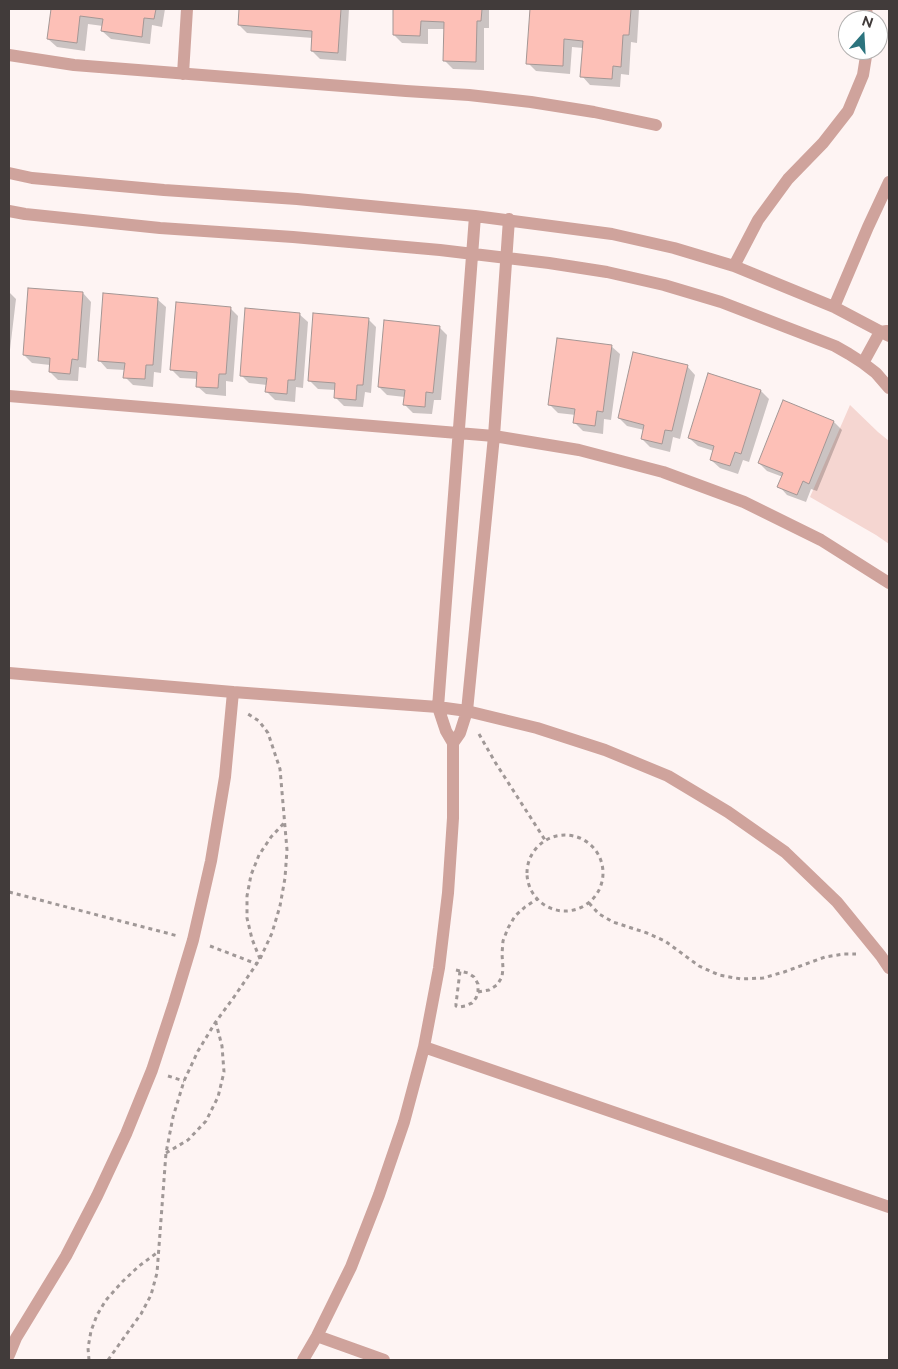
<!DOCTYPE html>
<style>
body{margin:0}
#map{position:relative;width:898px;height:1369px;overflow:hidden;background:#fef4f3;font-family:Raleway,sans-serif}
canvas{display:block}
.frame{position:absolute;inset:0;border:10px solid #413b3a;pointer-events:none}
.north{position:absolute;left:838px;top:10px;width:50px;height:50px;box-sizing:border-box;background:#fff;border:1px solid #b3b1b0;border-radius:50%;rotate:19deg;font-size:14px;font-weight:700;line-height:20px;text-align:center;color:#413b3a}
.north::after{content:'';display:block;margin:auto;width:18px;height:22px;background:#2c747e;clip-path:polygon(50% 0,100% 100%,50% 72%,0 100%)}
</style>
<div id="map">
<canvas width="898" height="1369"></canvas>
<div class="frame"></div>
<div class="north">N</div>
</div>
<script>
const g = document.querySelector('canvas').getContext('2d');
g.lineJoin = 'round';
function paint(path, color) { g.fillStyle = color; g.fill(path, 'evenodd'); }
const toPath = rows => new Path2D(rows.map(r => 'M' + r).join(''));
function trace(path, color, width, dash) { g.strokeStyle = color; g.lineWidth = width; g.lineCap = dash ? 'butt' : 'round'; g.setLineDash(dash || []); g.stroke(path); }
const green = toPath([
 [850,405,878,432,889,441,889,544,876,535,810,497]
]);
const shadow = toPath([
 [53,9,165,9,162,27,152,25,150,44,111,39,102,31,103,26,88,24,85,51,57,47,48,39],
 [240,9,349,9,346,61,320,59,312,51,313,38,247,33,239,25],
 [395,9,489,9,489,28,484,28,484,70,453,69,445,61,445,29,428,29,428,44,402,43,394,35],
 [531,9,639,9,637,43,631,42,629,75,621,74,620,87,590,85,582,76,583,48,572,47,570,74,536,71,528,63],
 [9,292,16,299,9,358],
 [83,293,91,302,86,368,79,367,78,381,58,380,50,372,50,365,32,363,24,355],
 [157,299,166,307,161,373,154,372,153,387,133,385,125,377,125,370,107,369,99,360],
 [230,308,238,316,233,382,226,381,226,396,206,394,197,386,198,379,180,378,171,369],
 [299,314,308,322,303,388,296,387,295,402,275,400,267,392,267,385,249,383,241,375],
 [368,319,376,327,371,393,365,392,363,407,344,406,335,397,336,390,318,389,309,380],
 [439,327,447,335,441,400,434,400,432,414,413,413,404,404,405,397,387,395,379,387],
 [611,346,620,354,611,420,604,419,603,434,583,431,575,423,576,415,558,413,550,405],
 [687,366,695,375,680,439,673,437,670,452,650,447,642,439,644,430,627,426,619,418],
 [761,391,769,399,749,462,743,460,738,474,720,468,711,460,714,451,698,446,689,438],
 [784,402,834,422,842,430,817,491,811,489,806,502,787,495,779,486,783,477,767,471,759,463]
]);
const building = toPath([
 [51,9,156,9,154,19,144,18,142,37,101,31,103,19,80,16,77,43,47,39,51,9],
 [239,9,341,9,338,53,311,51,312,31,238,25,239,9],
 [393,9,482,9,481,21,477,21,476,62,443,61,444,22,421,21,420,36,393,35,393,9],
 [530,9,631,9,629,35,623,35,621,67,613,66,612,79,580,77,583,41,564,39,563,66,526,64,530,9],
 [28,288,83,292,78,360,72,359,70,374,49,372,50,358,23,355,28,288],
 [103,293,158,298,153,365,146,365,145,379,123,378,125,363,98,361,103,293],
 [176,302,231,307,226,374,219,374,218,388,196,387,197,372,170,370,176,302],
 [245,308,300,313,295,380,288,380,287,394,265,392,267,378,240,376,245,308],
 [313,313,369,318,363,385,357,385,356,400,334,398,335,383,308,381,313,313],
 [384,320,440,326,433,393,426,392,425,407,403,405,405,390,378,387,384,320],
 [557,338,612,345,603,412,597,411,595,426,573,423,575,409,548,405,557,338],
 [633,352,688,365,672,431,665,430,662,444,641,439,644,425,618,418,633,352],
 [708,373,761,390,741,454,735,452,730,466,710,460,714,446,688,438,708,373],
 [783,400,834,421,809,484,803,481,797,495,777,487,783,473,758,463,783,400]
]);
const path = toPath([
 [479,734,495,762,545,840],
 '527 873a38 38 0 1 1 76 0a38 38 0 1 1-76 0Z',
 [9,892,178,936],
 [589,903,599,914,613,922,647,933,665,941,699,966,719,975,741,979,763,978,784,972,825,957,844,954,856,954],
 [210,946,257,964],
 [260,959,252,939,247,918,247,896,251,875,259,855,271,837,285,822],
 [456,970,468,973,474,977,478,984,478,992,476,998,472,1003,465,1006,459,1007,456,1006,456,1004,460,971],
 [478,992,489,990,497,985,502,977,503,968,502,954,503,941,508,928,515,916,525,907,537,899],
 [168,1076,184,1081],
 [166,1153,188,1140,206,1121,218,1097,224,1072,222,1046,216,1023],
 [89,1360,88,1348,91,1331,97,1315,106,1300,122,1282,139,1266,158,1252],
 [108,1360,141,1314,151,1295,157,1273,166,1153,173,1117,184,1081,198,1051,215,1023,234,997,260,959,272,933,280,906,285,878,287,850,280,769,268,733,259,721,248,714]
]);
const minor = toPath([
 [866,9,868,20],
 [9,55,74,65,406,91,469,95,531,102,594,112,656,125],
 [183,74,187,9],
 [9,173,32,178,164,190,297,199,475,216,612,234,674,248,734,266,834,307,889,336],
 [9,211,25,214,160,228,293,237,440,250,549,263,607,272,664,285,721,302,835,346,849,354,863,363,876,373,889,388],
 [734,266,758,220,788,179,823,143,848,111,863,75,867,50],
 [834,307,868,227,889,182],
 [863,363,880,332,887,331],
 [9,396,494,436,579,450,663,472,744,502,821,540,889,583],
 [9,673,233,692,438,707,467,711,537,728,605,750,668,776,728,812,785,852,837,902,881,956,889,968],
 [453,743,460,733,467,711,494,436,509,219],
 [424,1047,889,1207],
 [317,1336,384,1360],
 [9,1355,16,1338,66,1256,97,1196,126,1134,152,1070,174,1003,193,940,211,861,225,777,233,692],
 [303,1360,317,1336,351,1267,379,1195,404,1122,424,1047,439,968,448,893,453,818,453,743,446,731,438,707,475,216]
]);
paint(green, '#f5d6d1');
paint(shadow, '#0003');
paint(building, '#fdc0b7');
trace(building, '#a49694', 1);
trace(path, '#a09897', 3, [4, 4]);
trace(minor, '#cfa39c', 12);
</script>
